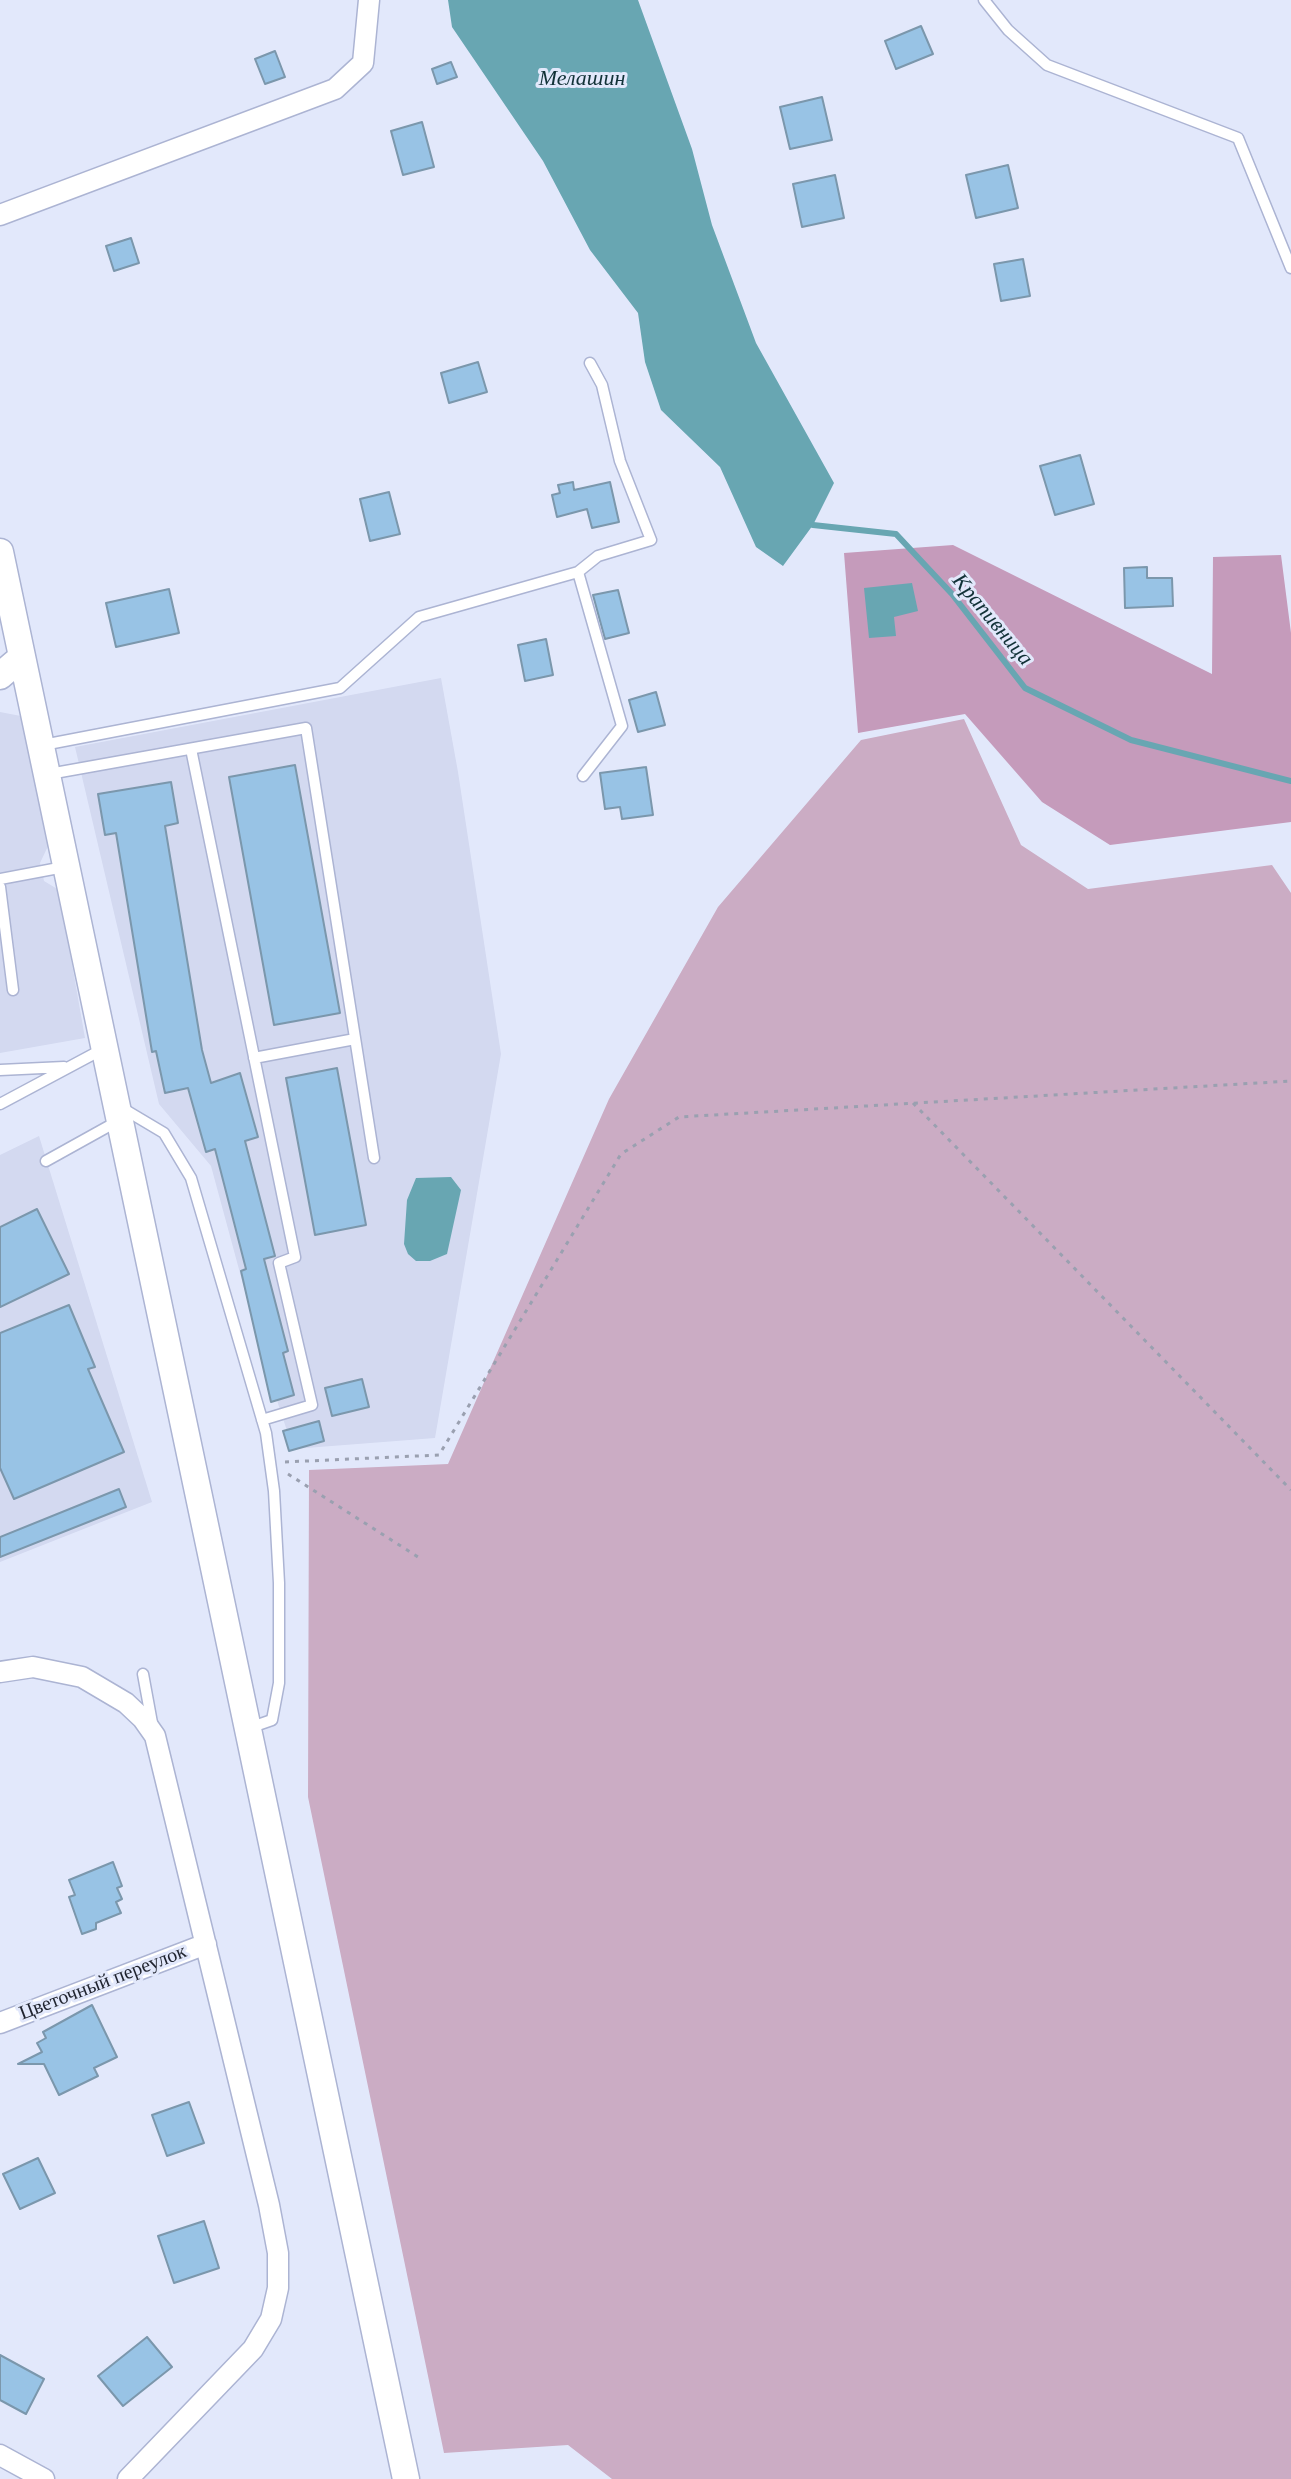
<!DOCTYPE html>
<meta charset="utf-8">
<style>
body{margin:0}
canvas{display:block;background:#e2e8fb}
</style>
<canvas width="1291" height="2479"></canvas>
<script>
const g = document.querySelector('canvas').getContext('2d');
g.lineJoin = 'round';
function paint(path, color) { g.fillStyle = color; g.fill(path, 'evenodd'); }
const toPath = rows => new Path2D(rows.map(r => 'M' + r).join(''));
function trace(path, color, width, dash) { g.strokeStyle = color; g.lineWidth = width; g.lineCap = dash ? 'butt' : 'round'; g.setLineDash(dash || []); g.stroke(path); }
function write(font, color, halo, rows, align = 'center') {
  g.font = font + ' "Times New Roman",serif'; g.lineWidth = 6; g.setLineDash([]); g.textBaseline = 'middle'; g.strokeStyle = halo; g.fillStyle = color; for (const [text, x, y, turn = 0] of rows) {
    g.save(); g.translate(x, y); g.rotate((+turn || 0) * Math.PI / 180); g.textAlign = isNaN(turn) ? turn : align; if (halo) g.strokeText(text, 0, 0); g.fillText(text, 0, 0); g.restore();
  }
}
const built = toPath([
 [441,678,458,772,501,1054,435,1438,293,1449,263,1358,211,1166,159,1104,75,747],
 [0,712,26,717,50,842,40,863,44,881,59,890,85,1038,0,1053],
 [39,1136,152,1502,0,1562,0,1155]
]);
const green = toPath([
 [964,719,1021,845,1088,889,1272,865,1291,893,1291,2479,612,2479,568,2445,444,2453,308,1797,309,1470,448,1464,609,1099,718,907,861,740]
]);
const forest = toPath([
 [953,545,1212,674,1213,557,1281,555,1291,633,1291,822,1110,845,1042,802,965,714,858,733,844,553]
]);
const water = toPath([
 [448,0,638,0,692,149,712,225,756,343,834,483,813,525,783,566,756,547,720,467,661,410,645,362,638,313,590,250,543,161,452,27],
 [912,583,918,611,894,617,896,636,869,638,864,588],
 [451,1177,461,1190,447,1254,430,1261,416,1261,408,1254,404,1244,407,1200,416,1178]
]);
const stream = toPath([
 [813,525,896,534,952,594,1025,688,1131,740,1291,781]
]);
const building = toPath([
 [921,26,933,54,896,69,885,41,921,26],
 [275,51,285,77,265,84,255,59,275,51],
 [451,62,457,77,437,84,432,69,451,62],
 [822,97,832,140,790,149,780,107,822,97],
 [422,122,434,167,403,175,391,131,422,122],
 [1008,165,1018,208,976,218,966,175,1008,165],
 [835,175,844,218,802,227,793,184,835,175],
 [131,238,139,263,114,271,106,246,131,238],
 [1023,259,1030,296,1001,301,994,264,1023,259],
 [478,362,487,392,449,403,441,373,478,362],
 [1080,455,1094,504,1055,515,1040,466,1080,455],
 [573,482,574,490,610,482,619,522,592,528,587,509,557,517,552,495,560,493,558,485,573,482],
 [389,492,400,534,370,541,360,499,389,492],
 [1147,567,1147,578,1172,578,1173,606,1125,608,1124,568,1147,567],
 [169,589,179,633,116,647,106,603,169,589],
 [618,590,629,633,605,639,593,595,618,590],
 [546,639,553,675,525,681,518,645,546,639],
 [656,692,665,725,638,732,629,700,656,692],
 [295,765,340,1013,274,1025,229,777,295,765],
 [646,767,653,815,622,819,620,807,605,809,600,773,646,767],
 [171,782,178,823,165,826,202,1050,211,1083,240,1073,258,1137,245,1141,275,1256,264,1259,288,1351,283,1353,294,1395,271,1402,241,1271,246,1269,215,1149,206,1152,188,1088,165,1093,156,1051,152,1052,116,833,105,835,98,794,171,782],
 [337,1068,366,1225,315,1235,286,1078,337,1068],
 [37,1209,69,1274,0,1307,0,1227,37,1209],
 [69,1305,95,1367,88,1369,124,1452,14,1499,0,1468,0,1333,69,1305],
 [362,1379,369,1407,332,1416,325,1388,362,1379],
 [319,1421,324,1441,289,1451,283,1431,319,1421],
 [119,1489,126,1507,0,1557,0,1537,119,1489],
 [113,1862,122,1886,117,1888,122,1899,116,1902,121,1913,96,1923,96,1929,82,1934,69,1897,75,1895,69,1880,113,1862],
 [92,2005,117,2057,94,2068,98,2076,59,2095,44,2064,18,2064,42,2052,37,2043,46,2038,43,2032,92,2005],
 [189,2102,204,2143,167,2156,152,2115,189,2102],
 [38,2158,55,2193,20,2209,3,2174,38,2158],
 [204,2221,219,2268,174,2283,158,2236,204,2221],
 [147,2337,172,2367,123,2406,98,2376,147,2337],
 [0,2355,44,2379,26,2414,0,2400,0,2355]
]);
const path = toPath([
 [913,1103,1291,1490],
 [285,1462,439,1455,621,1154,679,1117,1291,1081],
 [288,1474,418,1557]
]);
const service = toPath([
 [984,0,1008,30,1047,65,1238,138,1291,268],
 [578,572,598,556,651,540,620,461,602,385,590,363],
 [43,745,340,688,419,617,578,572,622,726,583,776],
 [191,749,295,1257,279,1263,312,1405,262,1420],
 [49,774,306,728,374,1158],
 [0,879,64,867],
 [0,887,13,990],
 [254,1058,355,1039],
 [0,1070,64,1067],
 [0,1104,103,1049],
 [122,1108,164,1133,191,1178,266,1433,274,1491,279,1583,279,1683,272,1720,249,1728],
 [46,1161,118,1121],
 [143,1674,152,1723]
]);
const minor = toPath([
 [0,215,335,89,363,63,369,0],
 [0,1672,33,1667,82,1677,126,1703,143,1719,155,1736,269,2205,278,2253,278,2288,271,2319,253,2349,128,2479],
 [0,2023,206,1944],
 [0,2455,44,2479]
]);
const tertiary = toPath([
 [0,552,406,2479],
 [0,676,22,657]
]);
const streetNames = [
 ["Цветочный переулок",103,1983,-21]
];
const waterNames = [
 ["Мелашин",582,79],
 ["Крапивница",992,620,50]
];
paint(built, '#d3d9f0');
paint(green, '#cbacc4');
paint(forest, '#c59bbb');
paint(water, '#68a6b2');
trace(stream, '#68a6b2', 6);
paint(building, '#98c3e5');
trace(building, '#7b97ac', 2);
trace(service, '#acb4d3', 13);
trace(minor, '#acb4d3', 23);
trace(tertiary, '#acb4d3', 29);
trace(path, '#9aa0b0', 3, [4, 6]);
trace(service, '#fff', 10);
trace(minor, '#fff', 20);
trace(tertiary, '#fff', 26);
write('20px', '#1f232e', '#e2e8fb', streetNames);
write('italic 22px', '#123238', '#e2e8fb', waterNames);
</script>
